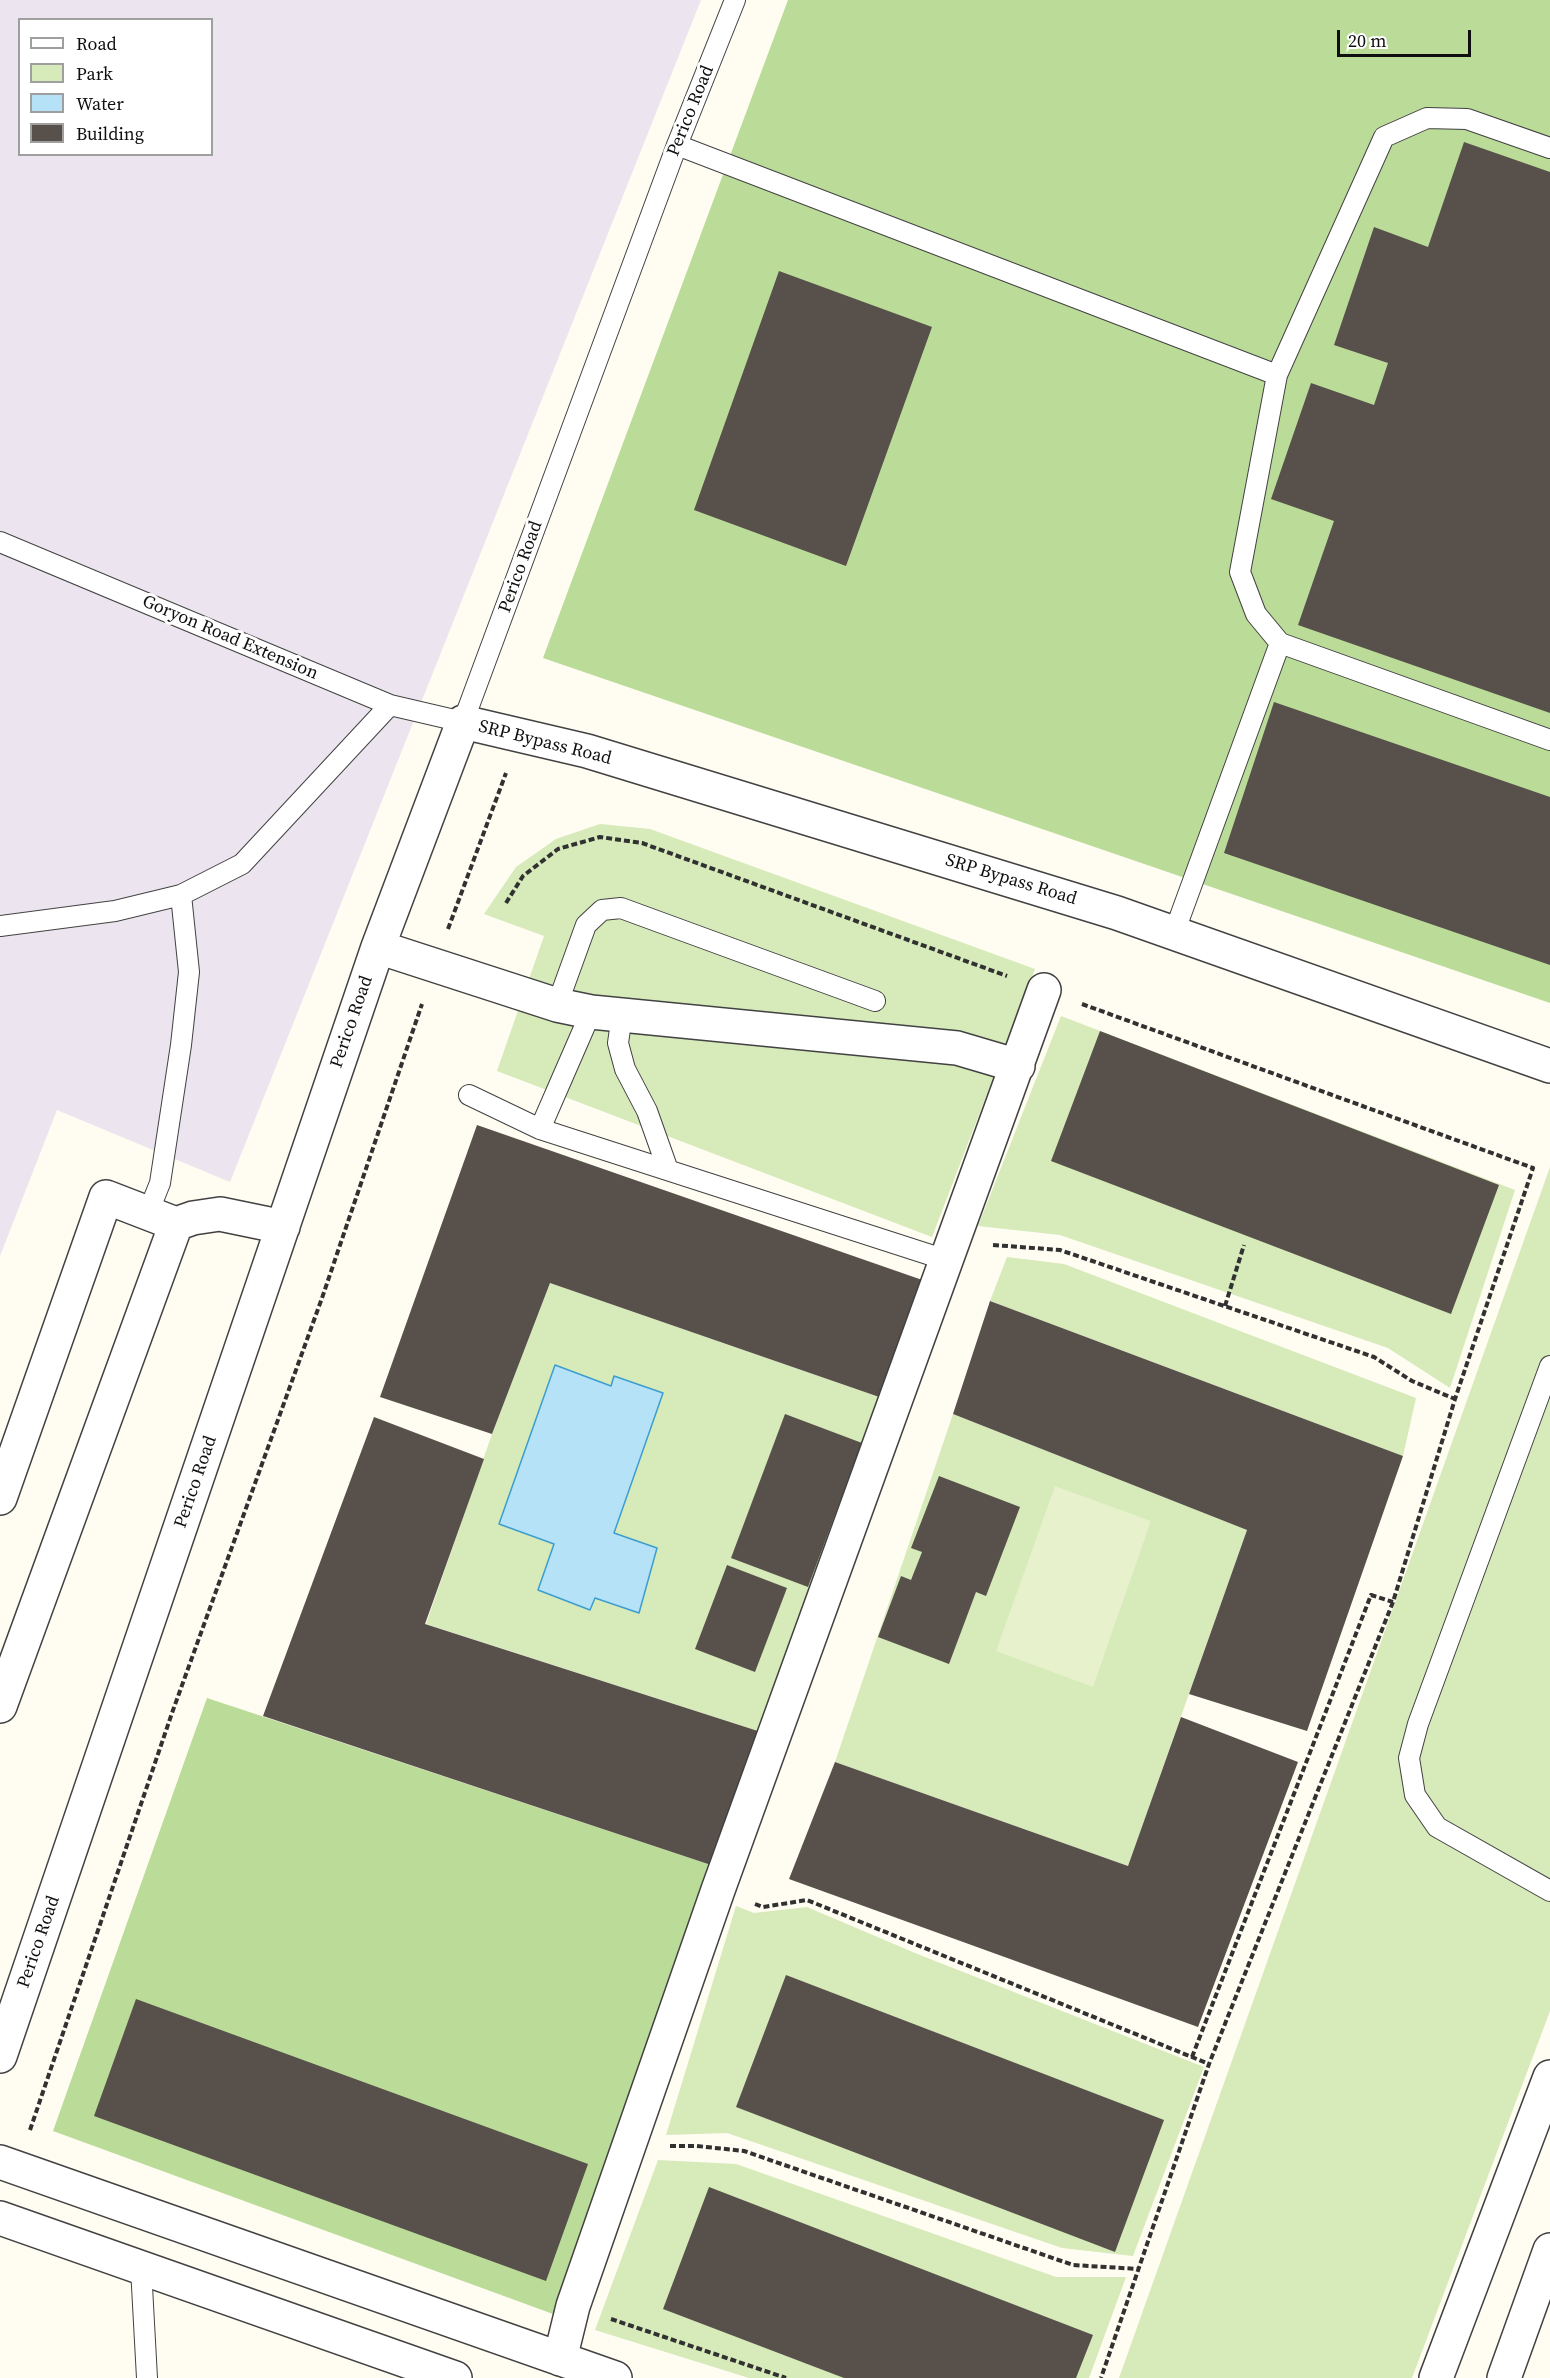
<!DOCTYPE html>
<style>
body{margin:0}
#map{position:relative;width:1550px;height:2378px;overflow:hidden;background:#fffcf1;font-family:"Source Serif 4",serif}
canvas{display:block}
.legend{position:absolute;left:18px;top:18px;width:195px;height:138px;box-sizing:border-box;background:#fff;border:2px solid #9f9f9f;margin:0;padding:8px 10px;list-style:none;font-size:18px;color:#0f0f0f}
.legend li{display:flex;align-items:center;gap:12px;height:30px}
.legend b{width:30px;border:2px solid #9f9f9f}
.scale{position:absolute;left:1337px;top:30px;width:134px;height:27px;box-sizing:border-box;border:3px solid #0f0f0f;border-top:0;padding-left:8px;font-size:18px;line-height:21px;white-space:nowrap;color:#0f0f0f;-webkit-text-stroke:4px #fff;paint-order:stroke}
</style>
<div id="map">
<canvas width="1550" height="2378"></canvas>
<ul class="legend">
<li><b style="height:8px;background:#fff"></b>Road</li>
<li><b style="height:16px;background:#d6eaba"></b>Park</li>
<li><b style="height:16px;background:#b6e2f7"></b>Water</li>
<li><b style="height:16px;background:#58504b"></b>Building</li>
</ul>
<div class="scale">20 m</div>
</div>
<script>
const g = document.querySelector('canvas').getContext('2d');
g.lineJoin = 'round';
function paint(path, color) { g.fillStyle = color; g.fill(path, 'evenodd'); }
const toPath = rows => new Path2D(rows.map(r => 'M' + r).join(''));
function trace(path, color, width, dash) { g.strokeStyle = color; g.lineWidth = width; g.lineCap = dash ? 'butt' : 'round'; g.setLineDash(dash || []); g.stroke(path); }
function write(font, color, halo, rows, align = 'center') {
  g.font = font + ' "Source Serif 4",serif'; g.lineWidth = 6; g.setLineDash([]); g.textBaseline = 'middle'; g.strokeStyle = halo; g.fillStyle = color; for (const [text, x, y, turn = 0] of rows) {
    g.save(); g.translate(x, y); g.rotate((+turn || 0) * Math.PI / 180); g.textAlign = isNaN(turn) ? turn : align; if (halo) g.strokeText(text, 0, 0); g.fillText(text, 0, 0); g.restore();
  }
}
const industrial = toPath([
 [0,0,701,0,230,1182,57,1110,0,1256],
 [20,20,212,20,212,154,20,154]
]);
const green = toPath([
 [600,824,650,829,1035,969,932,1237,497,1071,544,936,484,914,516,867,556,839],
 [1061,1016,1515,1190,1450,1388,1388,1348,1060,1235,978,1226],
 [1550,1167,1550,2011,1412,2378,1119,2378],
 [1007,1257,1064,1264,1416,1398,1403,1456,990,1301],
 [550,1283,885,1399,761,1732,426,1624,492,1434],
 [953,1414,1247,1530,1128,1866,835,1762],
 [736,1906,754,1913,807,1907,915,1953,1204,2067,1133,2256,1062,2248,727,2133,666,2135],
 [658,2160,736,2164,1056,2277,1126,2277,1089,2378,749,2378,595,2330]
]);
const forest = toPath([
 [788,0,1550,0,1550,1003,543,658],
 [207,1698,714,1866,553,2314,53,2131]
]);
const pitch = toPath([
 [1055,1486,1151,1521,1093,1687,996,1651]
]);
const water = toPath([
 [555,1365,611,1386,614,1376,663,1393,614,1533,657,1548,639,1613,595,1598,590,1610,538,1590,554,1544,499,1524,555,1365]
]);
const building = toPath([
 [1464,142,1550,172,1550,713,1298,625,1334,521,1271,499,1311,383,1374,405,1388,363,1334,345,1374,227,1428,247],
 [779,271,932,327,846,566,694,510],
 [1274,702,1550,797,1550,965,1224,853],
 [1100,1031,1499,1185,1451,1314,1051,1161],
 [477,1125,928,1282,885,1399,550,1283,492,1434,380,1397],
 [990,1301,1403,1456,1307,1731,1189,1694,1247,1530,953,1414],
 [785,1414,862,1443,808,1587,731,1558],
 [374,1417,484,1459,425,1624,761,1732,714,1866,263,1716],
 [939,1476,1020,1507,986,1596,976,1592,949,1664,878,1637,901,1576,911,1580,922,1552,911,1548],
 [727,1565,787,1588,755,1672,695,1649],
 [1181,1717,1298,1762,1198,2027,789,1879,835,1762,1128,1866],
 [786,1975,1164,2120,1115,2252,736,2107],
 [136,1999,588,2164,546,2281,94,2116],
 [709,2187,1093,2335,1076,2378,844,2378,663,2309]
]);
const path = toPath([
 [506,903,523,876,558,849,600,837,642,843,1007,976],
 [448,929,506,773],
 [1082,1004,1533,1168,1455,1399,1393,1602,1209,2064,1101,2378],
 [993,1245,1060,1250,1374,1357,1412,1381,1455,1399],
 [1225,1306,1244,1245],
 [755,1904,763,1907,807,1900,1209,2064],
 [1192,2057,1371,1595,1393,1602],
 [30,2130,172,1713,322,1298,422,1004],
 [670,2146,697,2146,744,2151,1073,2265,1138,2269],
 [611,2319,786,2378]
]);
const lane = toPath([
 [677,145,1277,375,1384,137,1427,118,1467,119,1550,148],
 [1277,375,1240,572,1256,614,1280,643,1550,740],
 [0,542,390,705,463,722,677,145,735,0],
 [0,926,115,911,181,895,242,864,390,705],
 [1174,933,1280,643],
 [557,1005,586,925,602,910,621,908,875,1001],
 [622,1015,618,1043,625,1069,647,1111,668,1170],
 [469,1095,540,1129,946,1260],
 [540,1129,591,1012],
 [148,1213,160,1183,181,1045,189,972,181,895],
 [1550,1366,1418,1724,1409,1758,1415,1795,1437,1827,1550,1891],
 [141,2268,147,2378]
]);
const street = toPath([
 [378,947,557,1005,591,1012,957,1048,1018,1066],
 [176,1224,193,1218,220,1214,283,1227],
 [0,1498,106,1197,176,1224],
 [0,1706,176,1224],
 [0,2056,378,947,463,722,587,751,1117,913,1550,1066],
 [0,2162,615,2378],
 [0,2218,455,2378],
 [560,2359,573,2306,718,1890,1044,990],
 [1436,2378,1550,2077],
 [1504,2378,1550,2250]
]);
const streetNames = [
 ["Perico Road",691,111,-68],
 ["Perico Road",521,567,-70],
 ["Goryon Road Extension",230,638,23],
 ["SRP Bypass Road",545,743,14],
 ["SRP Bypass Road",1011,880,17],
 ["Perico Road",352,1022,-71],
 ["Perico Road",196,1482,-71],
 ["Perico Road",39,1942,-71]
];
paint(industrial, '#ece4ee');
paint(green, '#d6eaba');
paint(forest, '#bbdb99');
paint(pitch, '#e7f1cc');
paint(water, '#b6e2f7');
trace(water, '#3c9dcf', 1.5);
paint(building, '#58504b');
trace(lane, '#424242', 22);
trace(street, '#424242', 36);
trace(path, '#313131', 4, [6, 3]);
trace(lane, '#fff', 20);
trace(street, '#fff', 33);
write('18px', '#0f0f0f', '#fff', streetNames);
</script>
